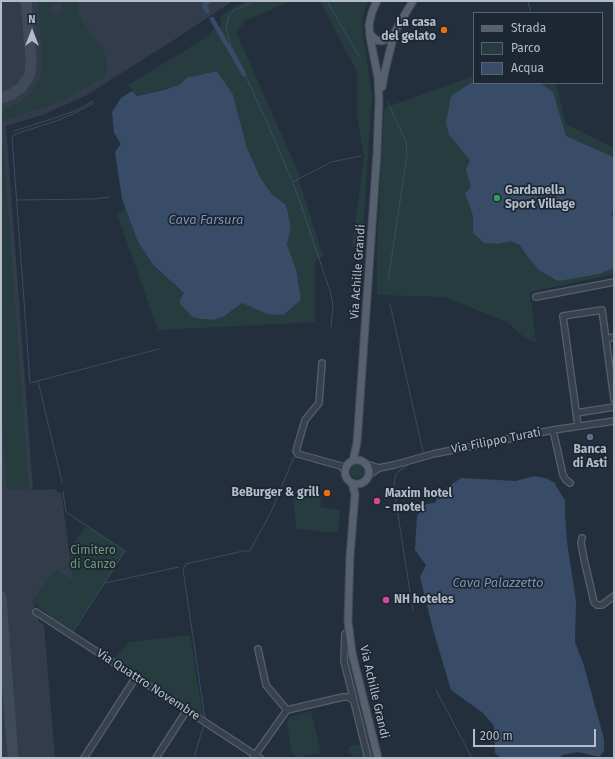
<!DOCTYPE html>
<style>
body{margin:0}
#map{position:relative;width:615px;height:759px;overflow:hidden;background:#242f3e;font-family:"Fira Sans",sans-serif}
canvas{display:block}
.frame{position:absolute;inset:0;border:2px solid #b4bcc9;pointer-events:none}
.legend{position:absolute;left:473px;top:12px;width:130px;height:72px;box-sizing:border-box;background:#1d2633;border:1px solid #59626f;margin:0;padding:5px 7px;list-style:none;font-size:12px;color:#b4bcc9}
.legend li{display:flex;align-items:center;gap:8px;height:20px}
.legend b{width:20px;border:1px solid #59626f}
.north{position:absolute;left:12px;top:12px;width:40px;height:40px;-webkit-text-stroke:3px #1d2633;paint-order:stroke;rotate:0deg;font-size:11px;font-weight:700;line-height:16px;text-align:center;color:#b4bcc9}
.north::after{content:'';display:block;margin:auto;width:14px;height:18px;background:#b4bcc9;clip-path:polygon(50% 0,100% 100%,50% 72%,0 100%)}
.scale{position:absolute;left:473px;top:729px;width:123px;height:18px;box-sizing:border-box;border:2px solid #b4bcc9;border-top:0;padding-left:5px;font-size:12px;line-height:14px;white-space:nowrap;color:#b4bcc9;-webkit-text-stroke:3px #1d2633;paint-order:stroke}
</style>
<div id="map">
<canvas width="615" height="759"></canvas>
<div class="frame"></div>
<ul class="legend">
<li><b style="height:5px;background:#56606e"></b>Strada</li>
<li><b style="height:11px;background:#263c3f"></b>Parco</li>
<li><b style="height:11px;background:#394c67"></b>Acqua</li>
</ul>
<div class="north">N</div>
<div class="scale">200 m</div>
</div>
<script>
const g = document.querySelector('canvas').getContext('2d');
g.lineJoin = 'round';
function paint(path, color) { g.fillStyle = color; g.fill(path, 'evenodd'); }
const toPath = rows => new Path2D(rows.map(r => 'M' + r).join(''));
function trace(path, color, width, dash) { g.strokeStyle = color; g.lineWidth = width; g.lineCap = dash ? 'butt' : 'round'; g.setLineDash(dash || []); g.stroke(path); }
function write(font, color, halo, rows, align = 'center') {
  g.font = font + ' "Fira Sans",sans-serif'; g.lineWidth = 3.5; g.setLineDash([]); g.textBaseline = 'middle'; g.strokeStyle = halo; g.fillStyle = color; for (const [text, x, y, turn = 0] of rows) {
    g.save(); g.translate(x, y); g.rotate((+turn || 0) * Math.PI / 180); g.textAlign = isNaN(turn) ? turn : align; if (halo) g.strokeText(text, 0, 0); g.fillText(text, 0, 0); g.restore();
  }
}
const airport = toPath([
 [1,1,233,1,163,47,85,96,42,115,6,126,33,490,56,489,57,492,61,493,62,496,73,581,56,570,33,601,39,621,44,625,55,758,1,758]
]);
const green = toPath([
 [38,1,58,1,57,4,53,5,51,8,51,12,56,15,59,14,61,12,62,8,60,5,63,1,79,1,78,6,79,13,82,20,105,53,107,61,107,70,103,78,96,82,63,100,45,107,1,121,1,111,21,102,32,92,39,80,42,72,42,61],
 [245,1,293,1,246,20,236,32,300,176,299,180,323,256,315,261,315,322,158,330,117,214,126,209,138,242,153,266,184,293,202,319,212,320,223,317,242,303,254,308,283,315,301,300,296,269,287,245,291,227,286,205,271,193,260,177,247,148,233,95,186,78,181,84,137,96,128,85,205,38,214,29,221,25,220,16],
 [320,1,368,1,364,12,362,19,363,34,372,96,362,249,352,246,364,158,357,115,357,72],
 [474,76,474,83,556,83,566,124,614,148,614,274,530,292,536,342,526,339,507,322,445,297,377,295,377,247,384,108],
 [1,142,3,143,29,489,7,490,1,405],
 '350 471a7 7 0 1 1 14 0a7 7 0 1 1-14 0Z',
 [320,491,321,507,340,510,338,533,296,529,293,492],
 [86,526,125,551,72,632,34,604,33,601,56,570,73,580,70,549],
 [190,635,203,717,115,658,129,642],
 [348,638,360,697,358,699,356,699,346,658],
 [360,703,361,703,375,758,370,758,357,704],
 [311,711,321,753,297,758,291,750,287,722,290,717],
 [362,744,365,758,353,758,352,754,350,754,349,746]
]);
const water = toPath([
 [217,71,233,95,247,148,260,177,271,193,286,205,291,227,287,245,296,269,301,300,283,315,267,314,242,303,223,317,212,320,202,319,192,317,179,302,184,293,153,265,138,242,122,199,115,152,121,144,114,133,112,112,121,98,132,91,137,96,163,90,181,84,186,78],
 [474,81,474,83,540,83,553,92,566,136,613,157,614,159,614,200,613,201,613,211,611,214,614,218,614,268,599,274,558,281,540,271,527,256,520,245,510,241,498,244,484,243,473,233,473,216,465,193,471,187,466,170,470,160,449,135,446,123,451,96],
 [534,476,545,478,554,482,565,501,565,515,567,542,576,601,575,642,584,666,604,739,604,751,599,757,578,752,563,755,558,758,501,758,495,753,494,726,483,713,451,690,432,626,420,577,426,565,415,550,417,516,426,504,435,503,440,492,461,478,516,481]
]);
const stream = toPath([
 [254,1,233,11,229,16,226,28,231,45,266,120,297,193,331,294,333,306,331,327],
 [327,1,359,56],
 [528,1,531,13],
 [94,103,77,112,59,120,15,134,12,137,30,383,159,349],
 [388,103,406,142,407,155,388,281],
 [14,131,58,117,77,110,93,101],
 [293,182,331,162,361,156],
 [17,200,93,199,109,197],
 [390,304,423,452],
 [38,381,62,482],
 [408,465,400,470,395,476,394,489,413,611],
 [63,492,66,512,125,551,73,632],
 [105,583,179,567],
 [436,690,472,758],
 [205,719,183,569,186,564,243,551,250,551,271,512,294,457],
 [194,758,204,724]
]);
const canal = toPath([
 [207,11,204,5,209,1],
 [212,19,244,74]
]);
const taxiway = toPath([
 [1,98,10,95,21,88,28,78,30,73,31,60,26,1],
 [1,597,13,758]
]);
const minor = toPath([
 [536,297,614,282],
 [606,339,614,337],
 [322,363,319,403,305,420,296,451,298,454,341,466,345,471],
 [576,413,614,407],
 [578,426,563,316,602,310,614,399],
 [553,430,563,475,566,480,570,483],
 [366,464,379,468],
 [369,475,379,468,394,465,433,454,553,430,614,421],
 [582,538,581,543,584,559,594,602,597,605,602,605,614,596],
 [36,612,260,758],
 [350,631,345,634,344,661,368,758],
 [258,649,266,685,287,710],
 [84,758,136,677],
 [156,758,187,710],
 [253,758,287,710,343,697,349,697,354,701]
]);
const major = toPath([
 [370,34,376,40,382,41,390,38,394,34],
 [382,87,385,71,394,34,399,24,413,1],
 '345 472a12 12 0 1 1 24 0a12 12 0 1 1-24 0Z',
 [353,460,357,443,377,153,379,101,378,78,370,37,369,25,372,12,377,1],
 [352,483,355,494,350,556,348,621,352,653,378,758]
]);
const markers = [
 [444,30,4,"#e8710a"],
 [497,198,4,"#2e9e5b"],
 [590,437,4,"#5c6f8a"],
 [327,493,4,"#e8710a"],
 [377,501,4,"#d1479c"],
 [386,600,4,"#d1479c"]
];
const poiNames = [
 ["La casa",436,23,"right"],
 ["del gelato",436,37,"right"],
 ["Gardanella",505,191],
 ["Sport Village",505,205],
 ["Banca",590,450,"center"],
 ["di Asti",590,464,"center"],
 ["BeBurger & grill",319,493,"right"],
 ["Maxim hotel",385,494],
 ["- motel",385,508],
 ["NH hoteles",394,600]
];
const streetNames = [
 ["Via Achille Grandi",358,272,-86],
 ["Via Filippo Turati",496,441,-11],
 ["Via Quattro Novembre",148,685,33],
 ["Via Achille Grandi",374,692,77]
];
const parkNames = [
 ["Cimitero",93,551],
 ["di Canzo",93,565]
];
const waterNames = [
 ["Cava Farsura",206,220],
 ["Cava Palazzetto",498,583]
];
paint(airport, '#323c4b');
paint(green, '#263c3f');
paint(water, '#394c67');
trace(stream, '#394c67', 1);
trace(canal, '#394c67', 4.5);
trace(taxiway, '#3f4a5a', 11);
trace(minor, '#565f6c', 8);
trace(major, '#414a57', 9);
trace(minor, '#38414e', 5.5);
trace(major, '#56606e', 7);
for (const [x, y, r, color] of markers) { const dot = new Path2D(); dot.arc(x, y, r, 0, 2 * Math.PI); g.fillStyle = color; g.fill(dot); trace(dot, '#1d2633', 1.5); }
write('bold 12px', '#b4bcc9', '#1d2633', poiNames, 'left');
write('12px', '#b4bcc9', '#1d2633', streetNames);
write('12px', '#6b9a76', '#1d2633', parkNames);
write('italic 13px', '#7c92b1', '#1d2633', waterNames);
</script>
